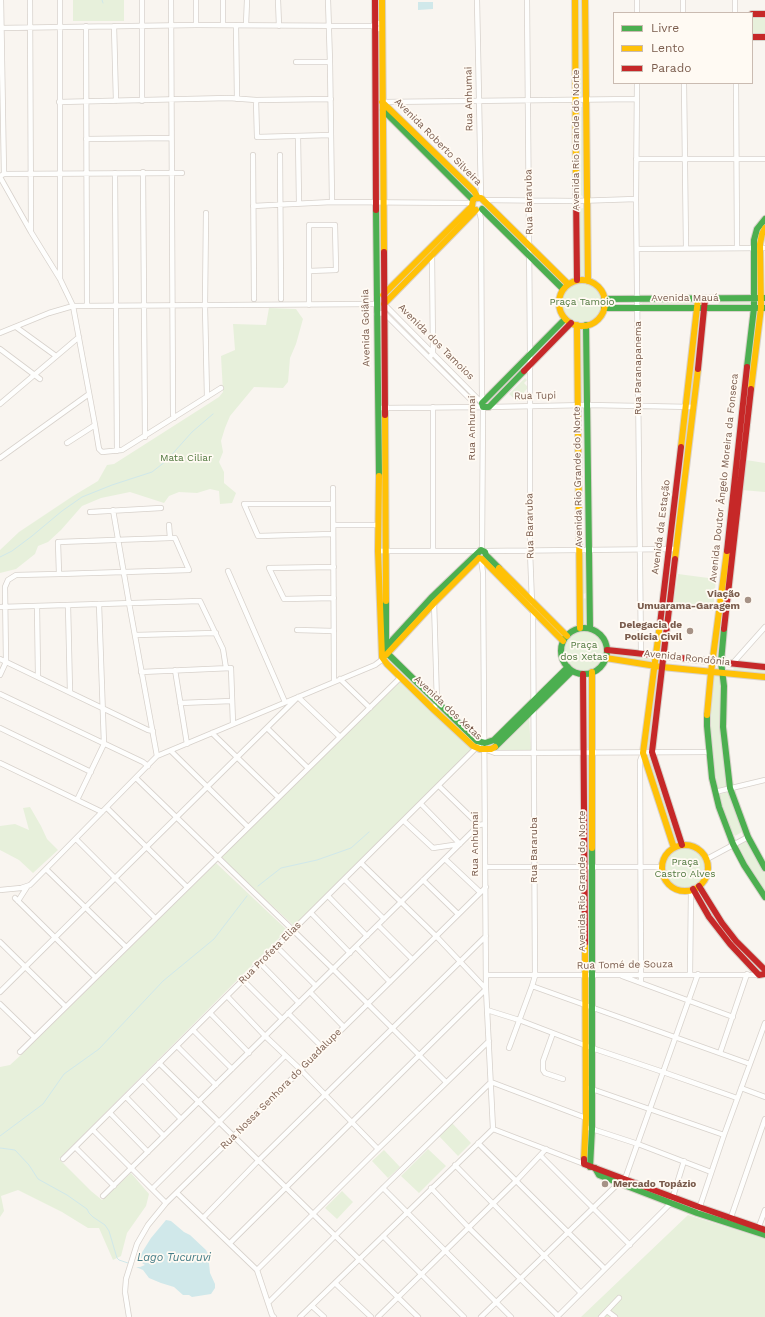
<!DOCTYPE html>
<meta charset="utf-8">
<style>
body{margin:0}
#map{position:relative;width:765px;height:1317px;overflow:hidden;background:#f9f5f0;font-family:"Work Sans",sans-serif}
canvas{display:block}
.legend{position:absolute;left:613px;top:12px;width:140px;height:72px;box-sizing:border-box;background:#fffaf3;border:1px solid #cabbb1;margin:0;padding:5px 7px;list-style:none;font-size:12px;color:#7a5c4d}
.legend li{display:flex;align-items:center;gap:8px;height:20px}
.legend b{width:20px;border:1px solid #cabbb1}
</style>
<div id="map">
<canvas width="765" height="1317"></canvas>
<ul class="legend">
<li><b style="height:5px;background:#4caf50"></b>Livre</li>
<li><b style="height:5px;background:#ffc107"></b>Lento</li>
<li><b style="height:5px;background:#c62828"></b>Parado</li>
</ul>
</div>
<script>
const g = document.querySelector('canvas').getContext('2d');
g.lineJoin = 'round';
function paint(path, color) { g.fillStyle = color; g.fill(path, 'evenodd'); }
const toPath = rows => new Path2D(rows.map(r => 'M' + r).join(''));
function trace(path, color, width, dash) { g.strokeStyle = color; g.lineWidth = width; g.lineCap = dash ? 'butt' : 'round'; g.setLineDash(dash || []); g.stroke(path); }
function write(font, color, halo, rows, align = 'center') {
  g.font = font + ' "Work Sans",sans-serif'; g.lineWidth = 3.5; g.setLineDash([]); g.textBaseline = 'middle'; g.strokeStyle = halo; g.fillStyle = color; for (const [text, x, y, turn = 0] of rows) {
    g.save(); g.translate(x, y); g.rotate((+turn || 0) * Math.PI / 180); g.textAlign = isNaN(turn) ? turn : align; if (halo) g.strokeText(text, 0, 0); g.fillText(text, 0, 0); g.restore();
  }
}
const green = toPath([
 [73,0,124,0,124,21,73,21],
 [579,0,583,0,584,96,582,97,579,96],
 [752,16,765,16,765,33,752,34],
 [581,107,583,107,585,196,583,197,581,195],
 [379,111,380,111,381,200,378,200],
 [380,207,381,207,381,291,379,292,378,291,378,208],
 [583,208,584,208,586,276,583,277,581,276,580,209],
 '562 302a20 20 0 1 1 40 0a20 20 0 1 1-40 0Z',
 [720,301,750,301,751,303,750,305,721,306,718,303],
 [643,302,695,302,695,306,642,306,641,304],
 [269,308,296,309,303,319,296,344,290,358,288,382,283,388,254,387,230,416,225,428,221,441,223,452,219,462,224,472,224,483,236,493,232,503,220,504,219,491,210,489,197,493,179,492,169,496,164,503,130,492,101,498,82,506,61,530,48,542,38,546,35,554,16,569,0,573,0,550,19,532,73,496,98,481,107,465,114,464,219,397,223,392,221,356,235,350,233,324,266,325],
 [582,329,585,331,585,402,583,403,581,403,580,330],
 [697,330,700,331,692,403,689,402],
 [525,378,527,380,524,383,527,386,527,389,524,392,526,395,526,398,525,400,524,399,521,401,520,399,517,401,509,394],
 [688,411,691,411,675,547,672,547],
 [746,460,765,463,765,492,742,490],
 [585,553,587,553,587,592,584,594,582,592,582,554],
 [671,553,674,554,665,624,662,624],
 [678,574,716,579,713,611,673,607],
 [585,598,587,600,587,624,585,626,582,624,582,600],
 '564 650a20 20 0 1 1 40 0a20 20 0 1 1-40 0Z',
 [614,654,652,658,653,661,650,663,613,656],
 [736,666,765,669,765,674,735,672,733,669],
 [657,668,660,669,650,749,646,749],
 [714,674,721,674,729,786,718,789,710,738,710,709],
 [585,679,588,680,589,748,584,748],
 [401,681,472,750,294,926,220,857],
 [529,718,531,751,496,751],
 [585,756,589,756,590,864,585,864],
 [652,759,677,841,674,842,649,760],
 [728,792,742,832,735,836,728,823,719,795,720,794],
 [30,807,41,826,47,839,58,850,33,873,19,860,0,850,0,826,15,824,29,830,23,808],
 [745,840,746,841,765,873,765,894,736,846,737,844],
 '664 868a21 21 0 1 1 42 0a21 21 0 1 1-42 0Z',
 [216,863,287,930,59,1159,91,1191,102,1200,131,1173,149,1194,146,1206,127,1233,121,1256,113,1260,99,1228,88,1228,62,1212,18,1190,1,1196,4,1211,0,1217,0,1067,10,1065,22,1054],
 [585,872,590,872,589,971,585,971],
 [700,892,761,970,761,971,759,971,736,948,711,915,698,893],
 [452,1123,471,1143,458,1156,439,1136],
 [428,1149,446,1166,419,1193,401,1176],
 [384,1150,400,1167,388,1178,372,1161],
 [342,1191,353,1202,337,1219,325,1208],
 [688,1215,765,1239,765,1317,581,1317]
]);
const water = toPath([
 [418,2,433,2,433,9,418,10],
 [166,1220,171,1221,184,1232,190,1235,206,1250,208,1254,210,1273,215,1284,215,1288,211,1294,192,1297,189,1295,183,1295,174,1287,161,1283,149,1278,143,1270,136,1267,140,1267,145,1265,142,1263,140,1258,141,1254,151,1238]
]);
const stream = toPath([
 [102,0,103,3],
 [0,557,12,551,32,536,62,511,82,497,112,485,152,472,166,461,192,432,213,414],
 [258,886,281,868,317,860,351,848,369,832],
 [0,1136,43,1104,64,1074,99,1049,163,981,214,939,247,896],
 [0,1148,15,1150,29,1165,38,1179,67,1195,87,1209,89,1213,93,1217,105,1225,109,1231,117,1258,119,1260,128,1263]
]);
const street = toPath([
 [1,0,4,174,2,175],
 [30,0,31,230],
 [60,0,60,279],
 [142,0,142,101],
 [171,0,173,414,174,418],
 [223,0,223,24],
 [278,0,279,26],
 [328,0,330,62,332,202],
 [477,0,481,198],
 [527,0,530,353,530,551,532,603],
 [683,0,683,13],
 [637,13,637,0],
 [735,13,735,0],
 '375 26a3 3 0 1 1 6 0a3 3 0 1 1-6 0Z',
 [196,25,196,0],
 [236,25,237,99],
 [246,25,247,0],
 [86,26,87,306],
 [114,26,116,101],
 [0,28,196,25,374,26],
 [296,62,330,62],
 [637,83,636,199,641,654],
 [684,83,686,248],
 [736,83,737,248],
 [256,100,257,137,331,135],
 [59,102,229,98,256,100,331,99],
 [383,102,637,99],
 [298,136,299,203],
 [86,139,171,138],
 [253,155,254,299],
 [280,155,281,299],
 [636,159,765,159],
 [143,172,145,437],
 [115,173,117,451],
 [4,174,182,173],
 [0,177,31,232,60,279,73,306,95,425,67,443],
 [483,200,576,201,636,199],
 [253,206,332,202,472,203],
 [479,210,481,219,482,403],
 [206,213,205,306,207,397],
 [637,249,765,248],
 [309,271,336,270,335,225,309,225,309,305],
 [384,304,482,403],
 [376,314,384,313,478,407],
 [16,327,56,356],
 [0,333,49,313,73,306,376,304],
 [0,349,40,379],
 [429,358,433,353,432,254],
 [0,404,79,337],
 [489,407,588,405,694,407],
 [381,408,483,407,482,550],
 [95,425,99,449,102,452,122,450,221,388],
 [0,458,89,394],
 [333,488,334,681],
 [333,504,244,504,258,536,333,534],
 [113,510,129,603,157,756],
 [90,512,161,508],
 [169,525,170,538],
 [334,525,378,525],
 [378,551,480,551],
 [433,551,433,407],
 [484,551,676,549],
 [481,559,483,573,486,989,493,1129],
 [334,567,269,568,284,599,334,598],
 [228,571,285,702],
 [68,605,70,692],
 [37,606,38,676],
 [0,607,200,601,223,649,226,668],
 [297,630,334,631],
 [135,635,216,633],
 [0,659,148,730,153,731],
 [733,663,765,627],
 [175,670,187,744],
 [141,672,231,668,233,724],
 [0,675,6,662,5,587,8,580,16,575,59,574,189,570,175,538,170,538,58,542,59,574],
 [340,679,370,708],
 [0,694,143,762,148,766],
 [298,697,340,737],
 [180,703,232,701],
 [433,709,437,703,434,601],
 [0,728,91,772],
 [267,728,308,768],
 [212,733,278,797],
 [487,750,495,753,709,752],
 [171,751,248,827],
 [0,763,102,812],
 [136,778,333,969,446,1082],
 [439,786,479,825],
 [715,792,765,780],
 [77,800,104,744,99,604],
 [421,804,460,844],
 [107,808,187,887],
 [404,821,433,848,460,844],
 [76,839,155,918],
 [445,859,480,892],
 [707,859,748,837],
 [361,863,436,936,486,989],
 [485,867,662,867],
 [46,869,126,947],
 [345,880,384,919],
 [423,880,458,914],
 [0,890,21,888,30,885,35,880,157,756,375,665,383,659],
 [328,896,367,936],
 [15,898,95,977],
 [18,901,27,887],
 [311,913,350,953],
 [378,925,412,959],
 [0,942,65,1006],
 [277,947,316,986],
 [356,947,390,982],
 [260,963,299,1003],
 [486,975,759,975],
 [690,975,691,890],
 [622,976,733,1017],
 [243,980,282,1019],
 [641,983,640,761,643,753],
 [532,986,750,1064],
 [0,992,296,699],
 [310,992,344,1027],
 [227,996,265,1036,301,1070,378,1149],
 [0,1004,34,1037],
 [487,1010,519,1020,592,1048,663,1072,737,1098],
 [210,1013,249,1053],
 [288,1013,323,1048],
 [193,1030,232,1069],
 [553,1033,543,1061,543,1070,545,1073,563,1079],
 [177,1046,216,1085],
 [509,1048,532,986,535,976,533,610],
 [20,1052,400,678],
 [720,1053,747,974],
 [159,1063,418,1317],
 [143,1080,181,1119],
 [589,1088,724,1135],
 [741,1088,765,1097],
 [126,1097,164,1136],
 [110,1113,148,1152],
 [589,1128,638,1144,711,1172],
 [493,1129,584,1164],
 [93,1130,166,1203],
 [478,1143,605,1269],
 [75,1147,114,1186],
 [541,1156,630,1245],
 [63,1159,479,745],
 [455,1165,581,1293],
 [383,1188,511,1317],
 [431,1188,468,1227,558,1316],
 [152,1189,285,1056],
 [177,1193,257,1270,272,1315,274,1317],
 [103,1196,479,825,485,824],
 [699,1209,724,1135,765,1023],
 [203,1218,258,1161,486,936],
 [730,1220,765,1119],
 [758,1229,765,1210],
 [383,1236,464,1317],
 [230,1243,486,989],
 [257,1270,378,1149,489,1041],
 [335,1283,371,1317],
 [268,1303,383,1188,491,1082,586,1118],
 [312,1306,324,1317],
 [607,1311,615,1317],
 [129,1317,125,1292,126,1279,137,1244,148,1225,166,1203,486,887],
 [300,1317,493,1129],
 [378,1317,517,1180,546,1149],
 [481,1317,626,1176,698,974],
 [557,1317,671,1203,684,1161],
 [601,1317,619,1298]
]);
const fast = toPath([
 [383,110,473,200],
 [482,209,563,289],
 [376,210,379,476],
 [604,299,765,298],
 [604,308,765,308],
 [586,325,590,628],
 [747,367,754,308,754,240,757,229,765,219],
 [524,371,489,407,483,407,482,403,565,319],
 [386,601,386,652,477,741,485,743,494,740,568,667],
 '561 651a23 23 0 1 1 46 0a23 23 0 1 1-46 0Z',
 [724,629,721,662,724,686,723,727,730,788,748,837,765,868],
 [386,647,431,598,481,550,485,552,486,555,499,568],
 [707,715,707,726,712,778,719,807,733,844,744,865,765,897],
 [495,747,572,671],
 [590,1167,592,1129,592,848],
 [595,1168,599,1175,619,1183,697,1213,765,1235]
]);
const slow = toPath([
 [382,0,384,252],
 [575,0,576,192],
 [585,0,588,281],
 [382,102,474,191,478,198],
 [472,206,473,200,476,198,481,198,568,284],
 '559 303a23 23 0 1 1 46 0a23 23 0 1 1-46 0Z',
 [383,295,472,206],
 [384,304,476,210],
 [577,325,580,628],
 [751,389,761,308,760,244,762,234,765,228],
 [385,415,386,601],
 [681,447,698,299],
 [379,476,378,551,382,657,387,664,433,709,473,746,480,749,491,749,495,747],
 [482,559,563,641],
 [675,559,698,369],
 [499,568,567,636],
 [660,624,643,753,674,848],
 [386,655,435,602,479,558],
 [606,658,662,667,765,677],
 [592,672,592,848],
 [707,715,711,672,727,551],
 '662 868a23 23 0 1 1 46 0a23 23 0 1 1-46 0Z',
 [584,1159,586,1118,585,943]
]);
const jam = toPath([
 [375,0,376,210],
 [752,14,765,14],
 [752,37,765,37],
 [576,192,577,280],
 [384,252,385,415],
 [698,369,705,299],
 [524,371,571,323],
 [727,551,747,367],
 [675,559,652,752,682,845],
 [660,624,681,447],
 [724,629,751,389],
 [607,650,765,667],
 [583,674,585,943],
 [699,886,722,923,736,941,765,970],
 [693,889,709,917,730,944,759,975,765,974],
 [584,1159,584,1164,699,1207,765,1230]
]);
const markers = [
 [748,600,4,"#a69286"],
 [690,631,4,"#a69286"],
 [605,1184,4,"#a69286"]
];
const streetNames = [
 ["Rua Anhumai",469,99,-91],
 ["Avenida Rio Grande do Norte",576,140,-90],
 ["Avenida Roberto Silveira",438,142,45],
 ["Rua Bararuba",529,202,-91],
 ["Avenida Mauá",685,298],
 ["Avenida Goiânia",366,328,-91],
 ["Avenida dos Tamoios",436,342,45],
 ["Rua Paranapanema",638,368,-90],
 ["Rua Tupi",535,396,-1],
 ["Rua Anhumai",472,428,-90],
 ["Avenida Rio Grande do Norte",578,477,-91],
 ["Avenida Doutor Ângelo Moreira da Fonseca",724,478,-84],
 ["Rua Bararuba",530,526,-91],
 ["Avenida da Estação",661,527,-83],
 ["Avenida Rondônia",687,658,6],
 ["Avenida dos Xetas",448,708,43],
 ["Rua Anhumai",475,844,-90],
 ["Rua Bararuba",534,850,-90],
 ["Avenida Rio Grande do Norte",582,881,-90],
 ["Rua Profeta Elias",270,953,-45],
 ["Rua Tomé de Souza",625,965,-1],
 ["Rua Nossa Senhora do Guadalupe",281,1089,-45]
];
const parkNames = [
 ["Praça Tamoio",582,302],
 ["Mata Ciliar",186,458],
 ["Praça",584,645],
 ["dos Xetas",584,657],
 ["Praça",685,862],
 ["Castro Alves",685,874]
];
const poiNames = [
 ["Viação",740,594],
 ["Umuarama-Garagem",740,606],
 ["Delegacia de",682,625],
 ["Polícia Civil",682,637],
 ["Mercado Topázio",613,1184,"left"]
];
const waterNames = [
 ["Lago Tucuruvi",174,1258]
];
paint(green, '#e7f0db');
paint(water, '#d0e8ea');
trace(stream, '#d0e8ea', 1);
trace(street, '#d7d1cb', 6);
trace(fast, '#d9d2cb', 8);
trace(slow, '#d9d2cb', 8);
trace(jam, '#d9d2cb', 8);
trace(street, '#fefefd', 4.5);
trace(fast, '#4caf50', 6);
trace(slow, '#ffc107', 6);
trace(jam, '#c62828', 6);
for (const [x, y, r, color] of markers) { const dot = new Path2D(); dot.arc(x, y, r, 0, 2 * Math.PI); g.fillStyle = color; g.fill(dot); trace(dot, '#fffaf3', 1.5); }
write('10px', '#7a5c4d', '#fffaf3', streetNames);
write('10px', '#537a41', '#fffaf3', parkNames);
write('bold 10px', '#7a5c4d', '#fffaf3', poiNames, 'right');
write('italic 11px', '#437c86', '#fffaf3', waterNames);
</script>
